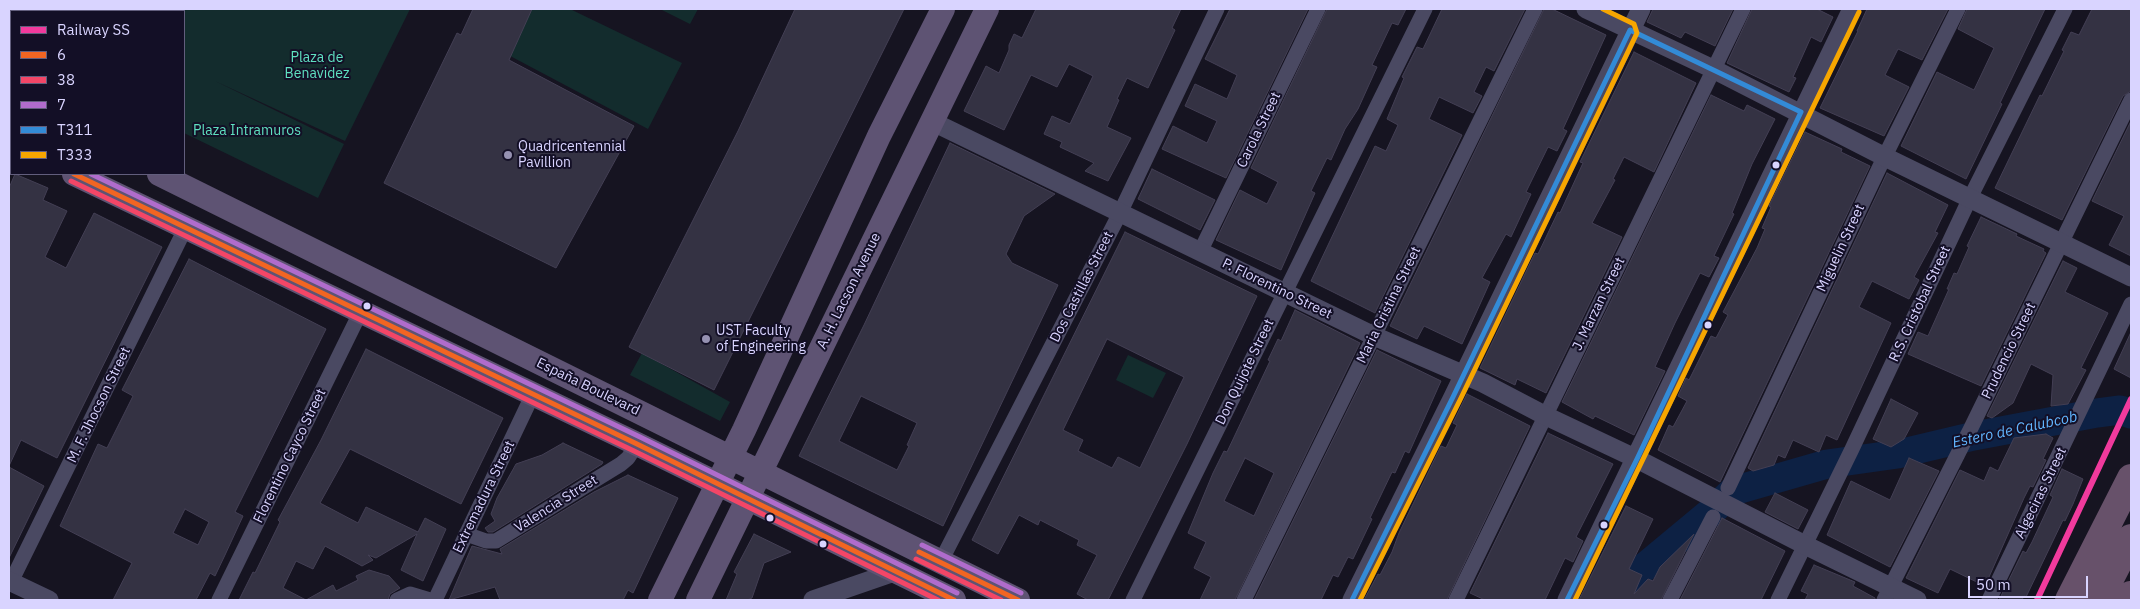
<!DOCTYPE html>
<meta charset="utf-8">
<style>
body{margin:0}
#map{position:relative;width:2140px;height:609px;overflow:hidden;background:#161421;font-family:"IBM Plex Sans",sans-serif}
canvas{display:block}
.frame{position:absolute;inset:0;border:10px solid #d9d4ff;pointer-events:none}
.legend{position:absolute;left:10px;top:10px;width:175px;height:165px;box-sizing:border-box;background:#130f26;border:1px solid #625e7d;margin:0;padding:6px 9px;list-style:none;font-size:15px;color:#d9d4ff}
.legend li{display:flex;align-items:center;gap:10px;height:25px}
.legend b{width:25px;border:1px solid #625e7d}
.scale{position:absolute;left:1968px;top:576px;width:120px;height:22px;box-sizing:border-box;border:2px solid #d9d4ff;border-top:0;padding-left:6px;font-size:15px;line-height:18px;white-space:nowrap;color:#d9d4ff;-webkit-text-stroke:4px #130f26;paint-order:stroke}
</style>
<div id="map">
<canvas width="2140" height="609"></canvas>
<div class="frame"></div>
<ul class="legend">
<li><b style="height:6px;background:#f13a9d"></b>Railway SS</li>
<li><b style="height:6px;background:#f26522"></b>6</li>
<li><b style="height:6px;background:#f34667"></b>38</li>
<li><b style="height:6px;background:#b06ccc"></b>7</li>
<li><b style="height:6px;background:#338bd7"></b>T311</li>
<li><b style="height:6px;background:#f7a600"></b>T333</li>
</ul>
<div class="scale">50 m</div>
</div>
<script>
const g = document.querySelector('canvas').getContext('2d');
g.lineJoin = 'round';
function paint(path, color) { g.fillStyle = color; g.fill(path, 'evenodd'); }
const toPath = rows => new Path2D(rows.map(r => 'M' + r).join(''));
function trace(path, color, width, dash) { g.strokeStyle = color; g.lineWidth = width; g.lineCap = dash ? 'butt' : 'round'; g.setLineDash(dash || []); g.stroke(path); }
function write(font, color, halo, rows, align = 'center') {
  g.font = font + ' "IBM Plex Sans",sans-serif'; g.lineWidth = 4; g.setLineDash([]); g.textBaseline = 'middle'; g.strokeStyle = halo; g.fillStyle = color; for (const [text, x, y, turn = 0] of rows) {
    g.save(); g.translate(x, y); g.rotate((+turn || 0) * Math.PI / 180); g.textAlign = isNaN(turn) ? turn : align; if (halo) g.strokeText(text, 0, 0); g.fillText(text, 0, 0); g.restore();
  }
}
const green = toPath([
 [9,9,162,9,161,11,11,11,11,49,9,48],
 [178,9,410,9,345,141,215,81,344,144,318,198,184,133,184,11,177,11],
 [473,9,570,9,682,63,648,129,463,31],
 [660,9,698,9,690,24],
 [642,353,730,402,720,421,630,375],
 [1128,355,1166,373,1153,398,1116,380]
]);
const river = toPath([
 [1605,600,1711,512,1733,491,1827,464,1898,454,1974,436,2097,413,2120,410,2131,414]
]);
const building = toPath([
 [473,9,532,9,509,60,634,126,556,268,384,183,457,33,461,35,473,9],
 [795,9,904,9,714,390,629,347,738,131,795,9],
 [1036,9,1181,9,1172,28,1175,30,1148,88,1127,78,1117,99,1119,100,1107,127,1131,138,1108,181,1085,171,1094,163,1060,147,1062,142,1044,134,1052,116,1070,124,1093,76,1069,64,1057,87,1031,75,1004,130,964,111,986,66,999,73,1009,50,1009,45,1014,34,1022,38,1036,9],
 [1230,9,1308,9,1226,178,1162,149,1173,126,1207,143,1217,121,1185,106,1195,84,1227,99,1237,75,1205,59,1230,9],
 [1327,9,1406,9,1398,25,1392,23,1372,65,1377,67,1358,109,1345,129,1331,160,1327,158,1311,191,1315,193,1281,270,1216,240,1240,190,1267,204,1278,182,1251,168,1327,9],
 [1442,9,1525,9,1494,71,1486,67,1474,92,1482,96,1473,113,1439,97,1429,119,1462,135,1375,313,1311,281,1375,146,1386,151,1398,125,1387,119,1404,78,1402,77,1417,47,1423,49,1442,9],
 [1544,9,1552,9,1606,35,1563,129,1567,131,1557,151,1548,147,1526,192,1531,194,1511,237,1506,234,1482,278,1490,282,1462,344,1424,326,1417,339,1390,326,1544,9],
 [1653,9,1733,9,1715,46,1685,32,1681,38,1647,22,1653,9],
 [1752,9,1817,9,1833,17,1821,42,1811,37,1793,77,1796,78,1789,92,1727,63,1752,9],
 [1867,9,1948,9,1922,60,1898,49,1885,75,1909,87,1884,136,1820,108,1858,31,1857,31,1867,9],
 [1967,9,2045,9,2000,103,2002,104,1966,179,1901,146,1937,72,1974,90,1994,48,1958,29,1967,9],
 [2092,9,2131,9,2131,91,2123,96,2062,220,1995,188,2040,95,2042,96,2064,51,2062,50,2071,32,2079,35,2092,9],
 [1634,52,1696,83,1654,172,1624,157,1613,179,1615,180,1592,223,1622,237,1546,393,1517,379,1515,385,1480,368,1535,253,1538,254,1558,212,1560,213,1583,163,1580,162,1634,52],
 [1711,95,1744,111,1747,105,1775,119,1752,164,1732,213,1734,214,1714,256,1719,258,1709,277,1700,273,1675,323,1655,367,1665,371,1634,435,1595,416,1593,419,1562,402,1711,95],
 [2131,121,2131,256,2109,245,2124,216,2092,201,2131,121],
 [1805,132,1842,149,1841,152,1870,166,1720,482,1658,450,1669,425,1673,427,1687,401,1678,396,1686,378,1689,380,1711,336,1716,338,1728,315,1723,312,1757,248,1765,229,1762,228,1771,207,1769,206,1805,132],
 [950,143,1055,194,1024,216,1006,254,1012,263,1058,285,943,526,799,456,864,325,950,143],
 [861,396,917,423,907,445,909,446,897,470,839,441,861,396],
 [1152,169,1215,200,1200,230,1138,199,1152,169],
 [1887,173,1948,205,1935,232,1938,233,1914,277,1919,280,1909,299,1872,281,1859,307,1891,323,1837,440,1826,435,1819,452,1793,440,1785,458,1778,455,1774,465,1753,471,1748,468,1887,173],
 [15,174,48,188,43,200,67,211,45,257,66,268,94,213,162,247,57,458,21,440,9,466,9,188,15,174],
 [1981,217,2017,234,2016,236,2044,249,2043,251,2046,253,1981,386,1908,354,1918,332,1928,336,1949,289,1947,289,1954,273,1957,274,1969,247,1967,246,1981,217],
 [1125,232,1257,296,1187,444,1108,600,1088,600,1077,594,1097,555,1077,545,1079,540,1040,520,1038,525,1019,515,998,554,972,540,1125,232],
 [1107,339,1184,377,1140,468,1118,457,1112,468,1078,451,1083,440,1063,430,1107,339],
 [189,259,326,329,235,512,243,516,225,555,215,576,210,573,196,600,113,600,132,563,60,526,98,444,107,448,133,396,122,390,189,259],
 [185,509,209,522,198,545,173,533,185,509],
 [2063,261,2077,268,2065,292,2108,313,2081,368,2086,370,2068,404,2051,406,2053,375,2031,364,2013,403,1992,418,1987,416,2063,261],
 [1295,310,1360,343,1235,600,1200,600,1211,577,1194,568,1206,542,1188,533,1213,473,1224,451,1227,452,1270,361,1268,360,1278,339,1281,341,1295,310],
 [1245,458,1274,473,1254,516,1224,501,1245,458],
 [2131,332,2131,378,2114,369,2131,332],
 [366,349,503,418,461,504,350,449,320,503,358,523,366,507,418,532,425,518,446,529,423,581,401,570,417,534,376,558,368,555,373,560,362,566,325,546,313,569,296,561,283,588,306,600,333,585,336,591,358,580,356,576,369,570,389,576,400,588,390,594,388,600,239,600,253,572,255,573,280,522,278,520,321,440,366,349],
 [1377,350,1441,381,1409,453,1405,451,1395,473,1392,472,1370,518,1372,519,1353,559,1348,557,1338,577,1333,575,1321,600,1254,600,1377,350],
 [1467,394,1530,426,1447,600,1364,600,1378,574,1380,575,1392,552,1399,533,1441,446,1446,448,1457,425,1453,423,1467,394],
 [1891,399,1918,413,1904,439,1891,447,1873,439,1891,399],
 [1548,433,1613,464,1576,537,1583,541,1573,562,1565,558,1545,600,1485,600,1470,593,1548,433],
 [2046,434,2053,438,2043,459,2046,460,2033,487,2030,486,2024,498,1985,586,1950,569,1938,593,1906,578,1960,470,1984,481,1990,467,1998,471,2014,438,2046,434],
 [563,443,603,462,602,464,493,532,488,532,485,528,495,521,491,514,497,498,516,464,542,455,563,443],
 [1909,458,1939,471,1890,567,1827,535,1851,481,1890,500,1909,458],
 [9,467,44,486,9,558,9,467],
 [2062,469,2083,479,2073,504,2065,521,2063,520,2026,597,2024,596,2022,600,1999,600,2023,551,2026,553,2032,542,2053,497,2050,495,2062,469],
 [628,475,678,498,633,593,628,590,623,600,500,600,495,587,449,600,472,546,502,554,500,549,594,492,628,475],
 [1775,493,1808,510,1798,529,1765,512,1775,493],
 [1626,506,1653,519,1629,569,1642,575,1634,594,1648,579,1653,581,1660,567,1694,534,1661,600,1579,600,1626,506],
 [1722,518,1785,551,1761,600,1680,600,1722,518],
 [754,534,791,552,764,563,752,598,747,600,726,600,737,574,734,572,754,534],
 [1814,565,1855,582,1853,586,1875,598,1875,600,1805,600,1808,594,1801,591,1814,565]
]);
const minor = toPath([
 [1200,252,1318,9],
 [1728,488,1881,164,1958,9],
 [466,534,486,541,496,541,621,464,628,458,637,444],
 [940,563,1120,213,1217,9],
 [11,582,186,227],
 [219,600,361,311],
 [397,600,410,594,430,600],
 [435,600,533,394],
 [1133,600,1425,9],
 [1244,600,1535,9],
 [1456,600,1743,9],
 [1670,600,1713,517],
 [1778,600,1852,449,1970,198,2065,9],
 [1884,600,1971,428,2131,100],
 [1989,600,2131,304]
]);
const tertiary = toPath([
 [1586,9,1713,69,1885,157,2131,277],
 [933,122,1374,336,1483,383,1546,416,1637,459,1805,545,1917,600],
 [9,581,49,600],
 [813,600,897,571],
 [1352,600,1453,397,1641,9],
 [1567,600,1852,9]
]);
const primary = toPath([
 [9,101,11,102],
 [9,142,11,144],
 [74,174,637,444,954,600],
 [159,174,1018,600],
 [660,600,744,430,879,136,943,9],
 [698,600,987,9]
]);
const motorway = toPath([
 [2069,600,2131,478],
 [2099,600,2131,538],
 [2127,600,2131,595]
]);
const bus1 = toPath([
 [74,174,637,444,954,600],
 [919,552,1018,600]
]);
const bus2 = toPath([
 [71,181,634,451,938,600],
 [916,559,1001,600]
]);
const bus3 = toPath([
 [91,174,640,437,957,593],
 [922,545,1021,593]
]);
const bus4 = toPath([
 [1352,600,1453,397,1630,30,1801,112,1637,459,1567,600]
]);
const bus5 = toPath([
 [1360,600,1460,400,1637,33,1634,24,1603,9],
 [1575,600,1859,12]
]);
const rail1 = toPath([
 [2037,600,2131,399]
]);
const markers = [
 [508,155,5,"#9591b1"],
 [1776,165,4.5,"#d9d4ff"],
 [367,306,4.5,"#d9d4ff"],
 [1708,325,4.5,"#d9d4ff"],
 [706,339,5,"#9591b1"],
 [770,518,4.5,"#d9d4ff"],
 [1604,525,4.5,"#d9d4ff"],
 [823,544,4.5,"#d9d4ff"]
];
const parkNames = [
 ["Plaza de",317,58],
 ["Benavidez",317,74],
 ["Plaza Intramuros",247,131]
];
const streetNames = [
 ["Carola Street",1259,130,-64],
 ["Miguelin Street",1841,248,-65],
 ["Dos Castillas Street",1082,287,-63],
 ["P. Florentino Street",1277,289,26],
 ["A. H. Lacson Avenue",849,291,-64],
 ["J. Marzan Street",1599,304,-64],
 ["R.S. Cristobal Street",1920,304,-65],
 ["Maria Cristina Street",1389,305,-64],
 ["Prudencio Street",2009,351,-64],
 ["Don Quijote Street",1245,372,-64],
 ["España Boulevard",588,387,26],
 ["M. F. Jhocson Street",99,405,-64],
 ["Florentino Cayco Street",290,456,-64],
 ["Algeciras Street",2041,493,-64],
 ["Extremadura Street",484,497,-64],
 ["Valencia Street",556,504,-32]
];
const poiNames = [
 ["Quadricentennial",518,147],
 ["Pavillion",518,163],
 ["UST Faculty",716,331],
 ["of Engineering",716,347]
];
const waterNames = [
 ["Estero de Calubcob",2015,430,-12]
];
paint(green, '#132c2d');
trace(river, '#0d2144', 29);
paint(building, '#343243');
trace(building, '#433f54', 1);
trace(minor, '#4a4962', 15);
trace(tertiary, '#4a4962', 19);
trace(primary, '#5e5373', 24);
trace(motorway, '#67516a', 28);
trace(bus1, '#f26522', 5);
trace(bus2, '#f34667', 5);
trace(bus3, '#b06ccc', 5);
trace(bus4, '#338bd7', 5);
trace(bus5, '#f7a600', 5);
trace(rail1, '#f13a9d', 6);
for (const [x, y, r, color] of markers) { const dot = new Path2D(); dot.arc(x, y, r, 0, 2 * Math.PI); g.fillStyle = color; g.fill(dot); trace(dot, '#130f26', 2); }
write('14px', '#5fe0c0', '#130f26', parkNames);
write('14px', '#d9d4ff', '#130f26', streetNames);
write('14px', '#d9d4ff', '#130f26', poiNames, 'left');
write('italic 15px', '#62b6ff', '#130f26', waterNames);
</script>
